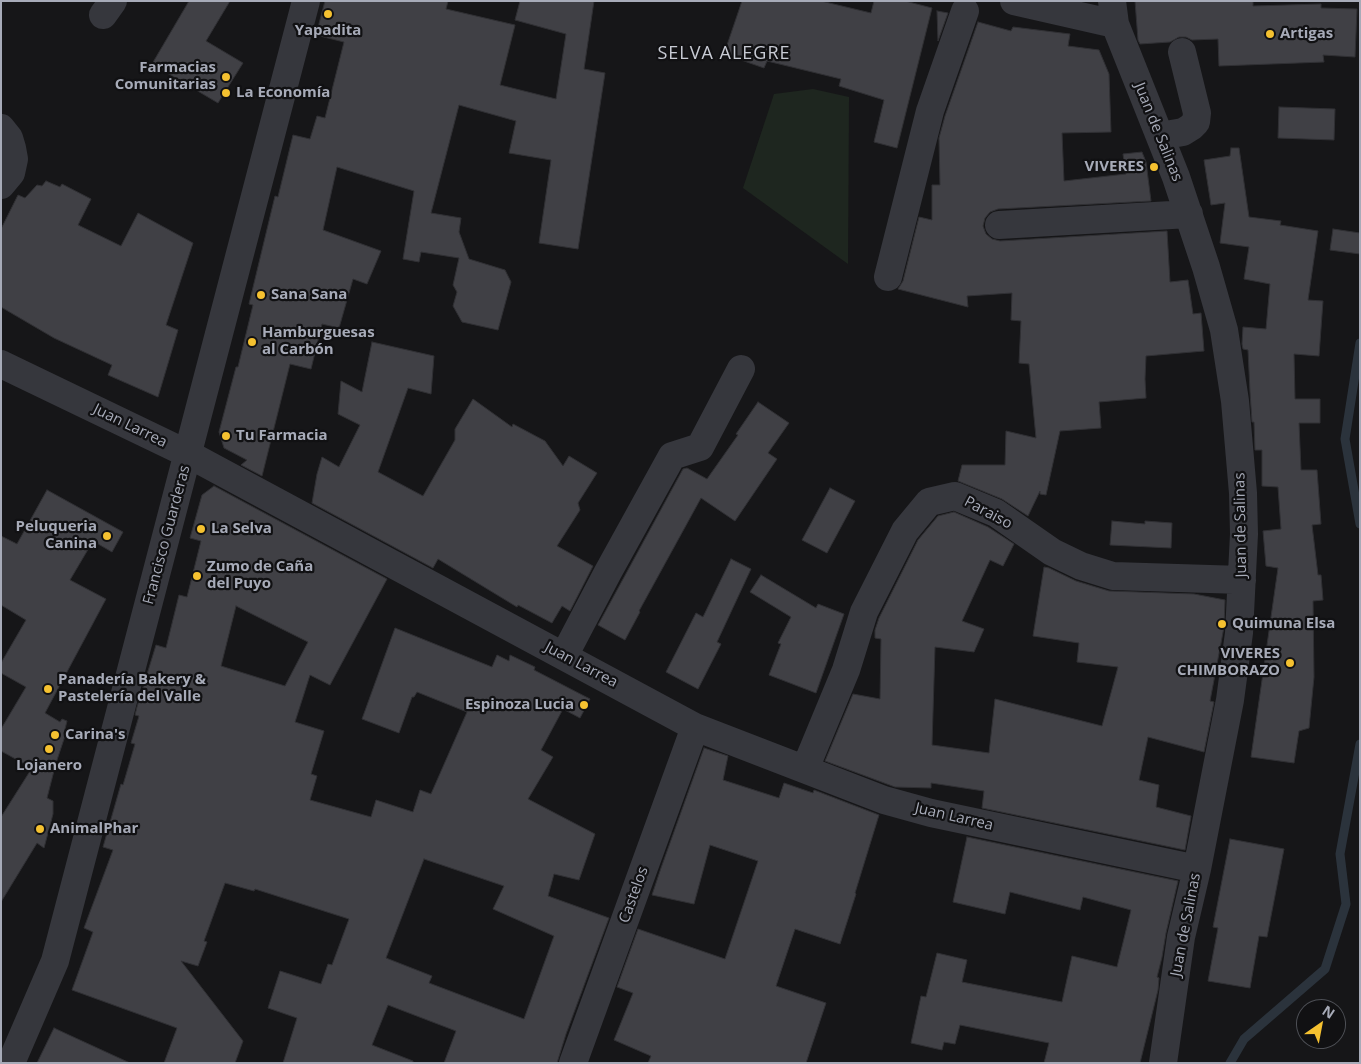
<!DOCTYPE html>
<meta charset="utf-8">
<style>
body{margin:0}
#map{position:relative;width:1361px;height:1064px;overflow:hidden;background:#161618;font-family:"Open Sans",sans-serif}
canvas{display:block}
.frame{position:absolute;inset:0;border:2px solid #a7abb8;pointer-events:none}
.north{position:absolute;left:1296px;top:999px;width:50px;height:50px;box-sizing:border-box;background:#111113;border:1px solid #4d4f55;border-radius:50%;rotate:33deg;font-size:14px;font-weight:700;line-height:20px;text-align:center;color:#a7abb8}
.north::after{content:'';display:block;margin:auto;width:18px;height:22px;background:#f5c130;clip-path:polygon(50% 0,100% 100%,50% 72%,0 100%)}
</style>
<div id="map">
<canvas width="1361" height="1064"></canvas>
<div class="frame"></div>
<div class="north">N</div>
</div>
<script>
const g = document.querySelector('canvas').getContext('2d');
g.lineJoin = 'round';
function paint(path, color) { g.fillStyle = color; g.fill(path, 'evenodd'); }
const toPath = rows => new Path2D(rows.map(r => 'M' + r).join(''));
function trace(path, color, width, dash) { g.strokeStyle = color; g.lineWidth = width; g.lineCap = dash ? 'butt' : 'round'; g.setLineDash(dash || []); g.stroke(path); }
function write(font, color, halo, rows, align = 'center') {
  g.font = font + ' "Open Sans",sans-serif'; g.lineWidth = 4.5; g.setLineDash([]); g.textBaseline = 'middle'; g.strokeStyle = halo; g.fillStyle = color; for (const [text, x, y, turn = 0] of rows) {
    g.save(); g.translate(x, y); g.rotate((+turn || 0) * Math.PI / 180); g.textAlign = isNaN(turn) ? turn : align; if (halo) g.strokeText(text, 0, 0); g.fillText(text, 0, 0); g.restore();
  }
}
const green = toPath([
 [813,89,849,97,848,264,743,188,774,94]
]);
const stream = toPath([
 [1360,343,1345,439,1360,524],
 [1230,1063,1244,1039,1325,969,1346,904,1340,854,1360,744]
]);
const building = toPath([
 [189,1,230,1,206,41,243,63,218,103,152,64,189,1],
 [325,1,448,1,446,9,515,25,500,85,556,99,566,34,515,20,520,1,594,1,584,69,605,73,578,249,539,243,551,160,509,153,516,121,459,105,431,213,461,218,459,232,469,259,505,270,511,282,498,330,462,322,453,306,457,292,453,285,459,258,421,252,419,262,403,259,414,191,337,167,323,230,381,251,367,284,353,279,339,328,322,324,311,369,290,364,262,476,241,465,247,460,224,448,219,432,236,367,238,367,253,305,249,304,275,196,278,197,293,135,310,139,317,116,325,118,344,42,316,35,325,1],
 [742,1,821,1,871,13,874,1,905,1,932,8,897,148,874,142,884,100,839,86,841,79,767,61,764,68,724,54,742,1],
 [1135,1,1253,1,1253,6,1321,4,1321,8,1357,9,1355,57,1323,55,1324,62,1219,66,1218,39,1192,40,1186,37,1179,37,1170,42,1140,44,1138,40,1135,1],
 [937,11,948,13,938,41,937,11],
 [978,22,1011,31,1013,27,1070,34,1068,46,1099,50,1109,74,1111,132,1062,133,1064,181,1126,174,1123,154,1142,152,1146,162,1151,201,998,209,990,212,985,218,983,226,986,234,992,239,1000,241,1167,231,1170,282,1188,280,1193,314,1201,313,1204,351,1146,356,1145,379,1146,398,1099,402,1101,428,1060,431,1046,495,1040,494,1040,491,1028,516,1002,499,958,481,962,465,1005,465,1006,431,1036,438,1029,364,1019,363,1021,321,1011,320,1012,293,967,296,968,307,898,289,903,281,919,217,932,220,932,185,940,185,939,138,945,116,978,22],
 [1279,107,1335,109,1334,140,1278,138,1279,107],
 [1231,148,1239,148,1249,217,1281,221,1280,225,1318,231,1308,300,1323,301,1319,356,1294,354,1295,399,1320,399,1320,423,1299,423,1301,470,1317,470,1321,524,1312,525,1318,575,1321,575,1323,600,1313,601,1314,677,1309,728,1299,731,1294,763,1251,757,1278,568,1266,566,1263,531,1281,529,1278,487,1262,486,1262,450,1255,450,1254,422,1252,422,1250,392,1248,350,1243,349,1242,344,1243,327,1266,329,1270,284,1244,279,1249,247,1220,243,1225,203,1211,205,1204,160,1230,156,1231,148],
 [46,181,60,187,62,184,91,199,78,225,121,246,138,213,193,243,166,325,178,330,158,397,108,375,112,365,54,338,1,307,1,229,18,195,25,198,37,185,42,186,46,181],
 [1333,229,1360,233,1360,254,1330,250,1333,229],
 [372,342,434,356,431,394,408,388,378,472,423,496,455,440,455,429,473,399,512,427,513,424,545,441,563,466,569,456,597,473,578,503,580,510,557,546,593,566,570,611,562,606,552,623,518,605,517,607,438,559,433,568,312,503,317,474,322,457,339,467,360,425,338,414,341,381,362,392,372,342],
 [758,402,789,423,768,453,777,459,735,521,701,498,639,611,640,612,625,640,598,625,683,469,687,468,707,479,738,435,736,434,758,402],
 [214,486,387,579,330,685,310,675,295,722,324,731,311,774,317,776,310,800,371,817,376,800,413,812,420,790,431,794,467,712,417,692,414,697,412,697,399,733,362,719,395,628,492,667,497,655,509,661,510,655,535,667,534,670,590,699,580,718,563,709,541,750,553,757,528,799,595,834,579,880,554,874,548,896,609,918,566,1034,557,1063,444,1063,456,1031,388,1005,372,1045,413,1061,413,1063,283,1063,297,1018,268,1008,280,971,321,984,328,964,332,965,349,919,255,889,254,891,225,883,204,941,207,942,198,966,181,961,243,1041,235,1063,164,1063,177,1028,72,990,93,932,84,928,113,850,103,847,121,784,123,785,135,744,131,743,139,716,135,715,137,707,156,645,166,648,179,595,187,597,201,541,190,538,202,495,214,486],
 [236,606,308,642,285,686,221,666,236,606],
 [424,859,504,886,493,909,554,936,524,1019,429,983,432,976,386,958,424,859],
 [830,488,855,501,827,553,802,540,830,488],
 [47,490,123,532,112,552,93,541,70,580,106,599,45,713,60,722,62,719,67,721,64,733,65,736,56,763,47,798,53,801,53,814,44,848,37,843,1,902,1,817,32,768,1,751,1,729,26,687,1,673,1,663,26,620,1,605,1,536,17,544,47,490],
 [954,512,988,527,1014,544,1003,566,990,560,962,621,984,629,974,652,935,647,932,745,989,753,995,699,1102,726,1118,667,1077,662,1079,643,1033,636,1044,567,1049,568,1076,581,1109,591,1194,594,1225,600,1224,627,1210,701,1214,702,1204,752,1148,737,1139,780,1159,785,1156,807,1191,816,1185,850,982,808,984,791,931,783,931,788,895,787,825,761,853,694,880,699,881,639,875,638,875,630,879,618,918,540,938,516,954,512],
 [1112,521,1145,524,1145,521,1172,523,1171,548,1110,545,1112,521],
 [731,559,751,569,717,642,721,644,698,689,666,672,696,613,703,617,731,559],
 [761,575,816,608,818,604,844,614,816,693,769,675,781,644,778,643,791,617,750,592,761,575],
 [704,748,728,756,723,780,779,798,784,783,813,793,814,790,879,815,855,893,856,894,840,944,795,929,776,986,826,1003,806,1063,648,1063,651,1056,614,1040,633,993,617,987,638,929,725,959,758,861,710,845,694,904,652,895,661,868,704,748],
 [967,837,1178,881,1166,933,1162,957,1157,977,1159,978,1158,990,1140,1063,1044,1063,1049,1043,960,1025,955,1044,944,1042,942,1050,911,1043,921,996,926,997,937,953,967,960,962,982,1062,1002,1072,956,1117,967,1131,910,1083,897,1080,910,1010,892,1005,914,953,902,967,837],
 [1230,839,1284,849,1267,937,1259,936,1250,988,1208,981,1218,928,1213,927,1230,839],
 [54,1028,69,1035,130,1063,37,1063,54,1028]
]);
const minor = toPath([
 [1014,1,1115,24],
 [1112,1,1115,24,1176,177,1206,267,1224,330,1235,401,1243,493,1244,534,1239,633,1230,700,1197,869,1181,937,1163,1063],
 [103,15,113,1],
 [1,128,9,138,12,148,14,159,11,173,1,185],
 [1160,136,1183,132,1191,127,1196,122,1197,113,1182,52],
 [999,225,1189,214],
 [888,277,930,111,965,11],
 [1,364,188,454,695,727,884,800,931,813,1197,869],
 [564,656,608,572,672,456,700,447,741,369],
 [805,769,846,670,864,612,905,531,929,502,955,496,996,513,1052,552,1081,566,1113,576,1242,580],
 [11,1063,55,961,306,1],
 [573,1063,695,727]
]);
const markers = [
 [328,14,5,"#f5c130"],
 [1270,34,5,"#f5c130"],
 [226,77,5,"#f5c130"],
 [226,93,5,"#f5c130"],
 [1154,167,5,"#f5c130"],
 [261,295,5,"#f5c130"],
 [252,342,5,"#f5c130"],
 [226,436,5,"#f5c130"],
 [201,529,5,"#f5c130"],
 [107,536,5,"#f5c130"],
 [197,576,5,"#f5c130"],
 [1222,624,5,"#f5c130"],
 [1290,663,5,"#f5c130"],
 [48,689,5,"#f5c130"],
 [584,705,5,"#f5c130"],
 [55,735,5,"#f5c130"],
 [49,749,5,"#f5c130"],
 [40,829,5,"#f5c130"]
];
const poiNames = [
 ["Yapadita",328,31,"center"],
 ["Artigas",1280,34],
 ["Farmacias",216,68,"right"],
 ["Comunitarias",216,85,"right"],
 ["La Economía",236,93],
 ["VIVERES",1144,167,"right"],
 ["Sana Sana",271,295],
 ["Hamburguesas",262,333],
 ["al Carbón",262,350],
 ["Tu Farmacia",236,436],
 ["Peluqueria",97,527,"right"],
 ["Canina",97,544,"right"],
 ["La Selva",211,529],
 ["Zumo de Caña",207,567],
 ["del Puyo",207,584],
 ["Quimuna Elsa",1232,624],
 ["VIVERES",1280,654,"right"],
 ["CHIMBORAZO",1280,671,"right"],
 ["Panadería Bakery &",58,680],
 ["Pastelería del Valle",58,697],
 ["Espinoza Lucia",574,705,"right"],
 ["Carina's",65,735],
 ["Lojanero",49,766,"center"],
 ["AnimalPhar",50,829]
];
const streetNames = [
 ["Juan de Salinas",1158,132,68],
 ["Juan Larrea",130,426,26],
 ["Paraiso",988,513,28],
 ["Juan de Salinas",1241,525,-91],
 ["Francisco Guarderas",167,535,-75],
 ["Juan Larrea",581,665,28],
 ["Juan Larrea",954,817,13],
 ["Castelos",634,895,-70],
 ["Juan de Salinas",1186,925,-79]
];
const quarterNames = [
 ["SELVA ALEGRE",724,54]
];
paint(green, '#1e261f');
trace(stream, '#2b333c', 9);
paint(building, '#404045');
trace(building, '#303034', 1);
trace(minor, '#36373d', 28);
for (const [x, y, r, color] of markers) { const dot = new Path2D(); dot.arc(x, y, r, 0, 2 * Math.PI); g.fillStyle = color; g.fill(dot); trace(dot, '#111113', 2); }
write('bold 15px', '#a7abb8', '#111113', poiNames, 'left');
write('15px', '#a7abb8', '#111113', streetNames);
g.letterSpacing = '1px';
write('18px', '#c8cbd4', '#111113', quarterNames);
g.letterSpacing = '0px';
</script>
